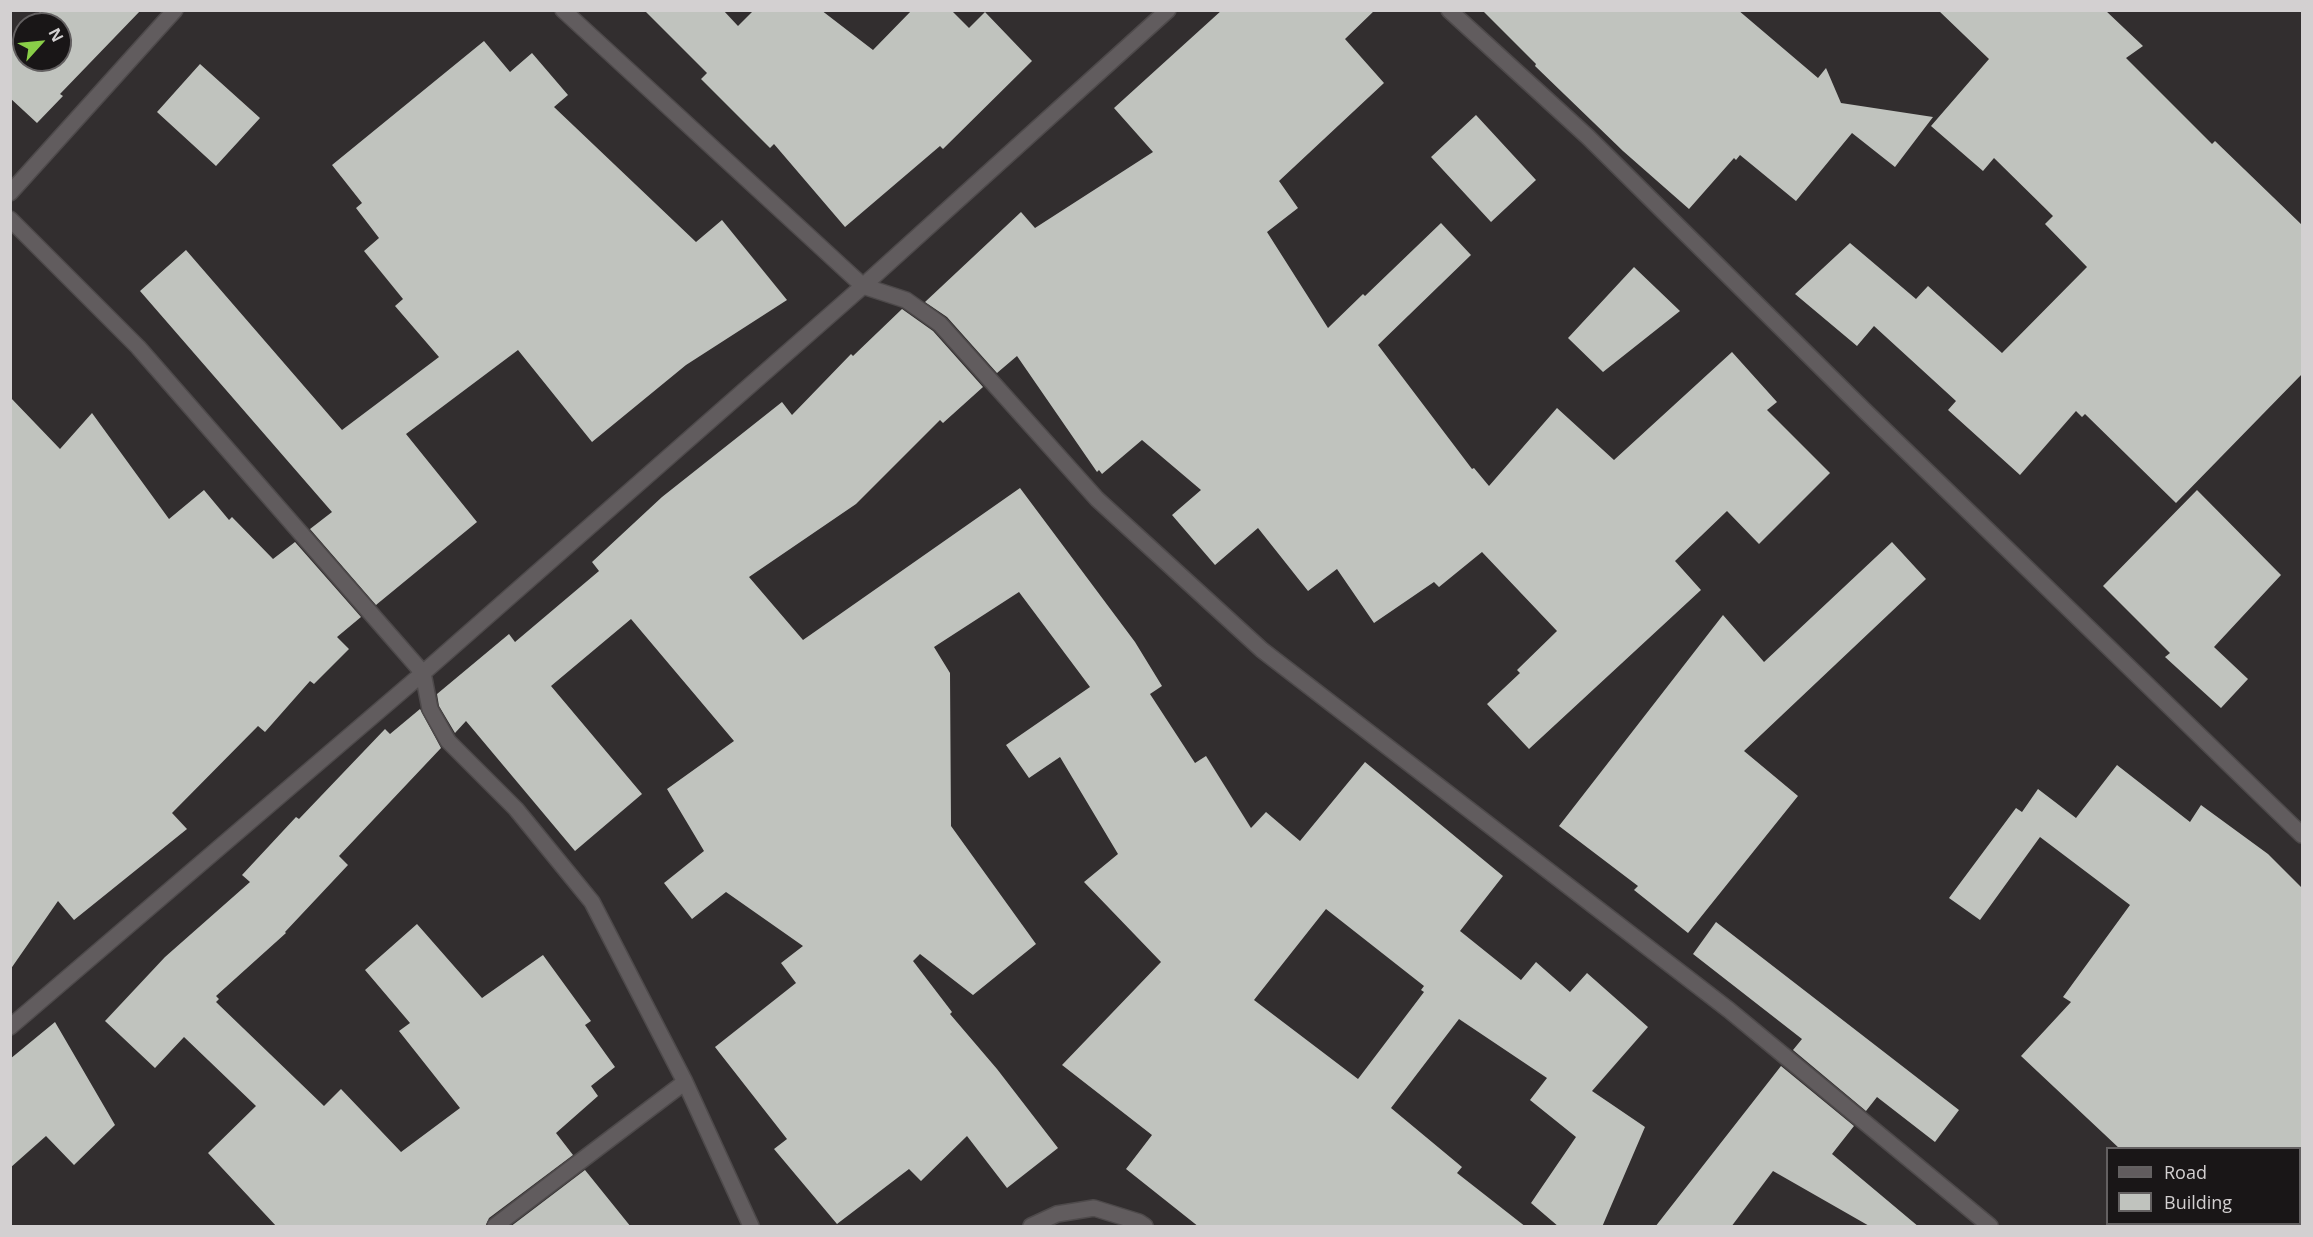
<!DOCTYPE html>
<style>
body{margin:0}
#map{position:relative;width:2313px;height:1237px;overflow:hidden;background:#322e2f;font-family:"Open Sans",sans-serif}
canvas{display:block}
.frame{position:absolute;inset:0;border:12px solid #d3d0d1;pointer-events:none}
.legend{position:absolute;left:2106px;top:1147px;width:195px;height:78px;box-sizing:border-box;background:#191617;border:2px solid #636061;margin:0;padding:8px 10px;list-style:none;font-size:18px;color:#d3d0d1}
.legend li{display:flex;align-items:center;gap:12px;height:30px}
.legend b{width:30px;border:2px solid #636061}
.north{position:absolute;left:12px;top:12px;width:60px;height:60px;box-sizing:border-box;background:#191617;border:2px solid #636061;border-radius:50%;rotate:63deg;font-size:16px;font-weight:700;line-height:24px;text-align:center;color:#d3d0d1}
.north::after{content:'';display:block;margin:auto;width:21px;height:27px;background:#89ce48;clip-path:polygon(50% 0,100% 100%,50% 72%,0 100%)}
</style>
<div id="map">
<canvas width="2313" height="1237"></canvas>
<div class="frame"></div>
<ul class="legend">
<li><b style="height:8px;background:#615c5e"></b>Road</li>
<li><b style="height:16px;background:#c0c3be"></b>Building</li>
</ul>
<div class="north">N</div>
</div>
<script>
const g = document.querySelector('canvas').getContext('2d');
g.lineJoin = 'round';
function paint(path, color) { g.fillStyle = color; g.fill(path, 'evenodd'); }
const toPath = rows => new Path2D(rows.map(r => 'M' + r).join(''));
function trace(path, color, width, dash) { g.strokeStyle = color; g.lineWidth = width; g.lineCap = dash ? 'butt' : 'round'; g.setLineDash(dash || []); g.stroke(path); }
const building = toPath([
 [42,10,141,10,60,94,63,96,37,123,10,98,10,42,24,28,24,60,60,60,60,24,28,24],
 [644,10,723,10,738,26,754,10,821,10,873,50,912,10,951,10,969,28,985,12,1032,61,943,149,940,146,845,227,774,144,770,148,701,79,707,73],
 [1222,10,1375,10,1345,39,1384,83,1279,181,1298,208,1267,232,1328,328,1363,294,1365,296,1441,223,1471,255,1378,345,1472,469,1474,468,1489,486,1557,408,1614,460,1732,352,1777,402,1767,410,1830,473,1759,544,1727,511,1675,561,1701,590,1529,749,1487,704,1520,673,1517,670,1557,631,1482,552,1439,587,1434,582,1374,623,1337,569,1308,591,1258,528,1215,565,1172,515,1201,490,1142,440,1102,474,1099,470,1097,472,1017,356,997,373,947,317,925,302,1021,212,1035,228,1153,152,1114,108],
 [1482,10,1738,10,1818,78,1826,68,1841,103,1933,117,1895,167,1852,133,1796,201,1740,155,1736,160,1734,158,1689,209,1623,151,1535,66,1536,64],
 [1938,10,2105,10,2143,46,2126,58,2212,144,2215,141,2302,225,2302,374,2176,503,2085,414,2082,417,2076,411,2020,475,1948,410,1956,401,1874,326,1857,346,1795,294,1850,243,1916,299,1928,286,2002,353,2087,267,2045,224,2053,216,1994,158,1983,171,1931,126,1989,59],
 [484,41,510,72,532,53,568,95,554,107,696,242,722,220,787,300,686,365,592,442,518,350,406,434,477,522,376,605,310,529,332,512,140,291,186,250,342,430,439,357,395,306,403,299,364,251,379,238,356,208,362,203,332,165],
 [200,64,260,118,216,166,157,112],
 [1476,115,1536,180,1491,222,1431,157],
 [1634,267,1680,311,1603,372,1568,338],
 [902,309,933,331,983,387,943,423,940,420,856,504,749,577,803,640,1020,488,1135,642,1162,686,1150,694,1195,763,1206,756,1251,828,1266,812,1300,841,1365,762,1503,876,1460,931,1521,980,1536,962,1570,992,1587,973,1648,1027,1592,1091,1645,1127,1602,1227,1559,1227,1531,1203,1576,1137,1530,1100,1547,1078,1459,1019,1391,1108,1462,1167,1457,1173,1526,1227,1199,1227,1126,1169,1152,1135,1062,1065,1161,962,1084,882,1118,854,1060,757,1029,778,1006,745,1090,687,1019,592,934,647,950,673,951,826,1036,944,973,995,920,954,913,961,952,1012,950,1014,997,1069,1058,1148,1007,1188,967,1136,921,1181,909,1169,837,1224,774,1149,787,1139,715,1047,796,983,781,963,803,946,726,892,692,919,664,883,704,851,667,789,734,741,631,619,551,686,642,794,575,851,466,721,455,733,439,706,437,694,509,634,515,642,599,571,592,562,662,497,782,402,792,415,851,354,853,356],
 [1326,909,1424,986,1421,990,1424,992,1358,1079,1254,1000],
 [10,397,60,449,92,413,169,519,204,490,229,520,232,517,273,559,295,542,361,617,337,637,349,649,314,684,310,681,265,732,258,726,172,813,187,829,74,920,58,901,10,970],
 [2197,490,2281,575,2214,647,2248,679,2221,708,2165,657,2170,653,2103,586],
 [1892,542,1926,579,1744,751,1798,796,1688,933,1634,890,1638,886,1559,826,1723,615,1764,662],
 [420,709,441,748,339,856,348,865,285,932,286,933,216,996,219,999,216,1002,324,1106,341,1089,401,1152,460,1108,399,1031,410,1023,365,970,417,924,482,998,543,955,591,1021,585,1025,615,1067,591,1086,598,1096,556,1133,573,1155,489,1218,485,1227,277,1227,208,1153,256,1106,184,1037,155,1068,105,1021,165,957,250,882,242,875,296,817,299,819,385,729,390,734],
 [2117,765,2190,822,2201,805,2268,854,2302,888,2302,1149,2120,1149,2021,1056,2071,1002,2063,997,2130,905,2040,837,1980,920,1949,898,2016,808,2022,812,2038,789,2076,818],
 [1716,922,1959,1110,1935,1142,1877,1097,1866,1111,1793,1050,1802,1039,1693,954],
 [55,1022,115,1125,74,1165,46,1136,10,1168,10,1059],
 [1781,1066,1854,1126,1832,1154,1919,1227,1871,1227,1773,1171,1731,1227,1655,1227],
 [585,1170,631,1227,510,1227]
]);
const minor = toPath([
 [563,10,863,286,906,300,940,324,1097,499,1262,650,1729,1010,1990,1226],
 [1449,10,1588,137,1865,411,2302,835],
 [10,193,175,10],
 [10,219,138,347,423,673,430,709,448,741,516,809,592,902,685,1082,751,1226],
 [10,1027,423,673,863,286,1168,10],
 [495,1226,685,1082],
 [1031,1226,1057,1214,1094,1208,1139,1222,1145,1226]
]);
paint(building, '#c0c3be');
trace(minor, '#4e4a4b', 18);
trace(minor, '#615c5e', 15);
</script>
